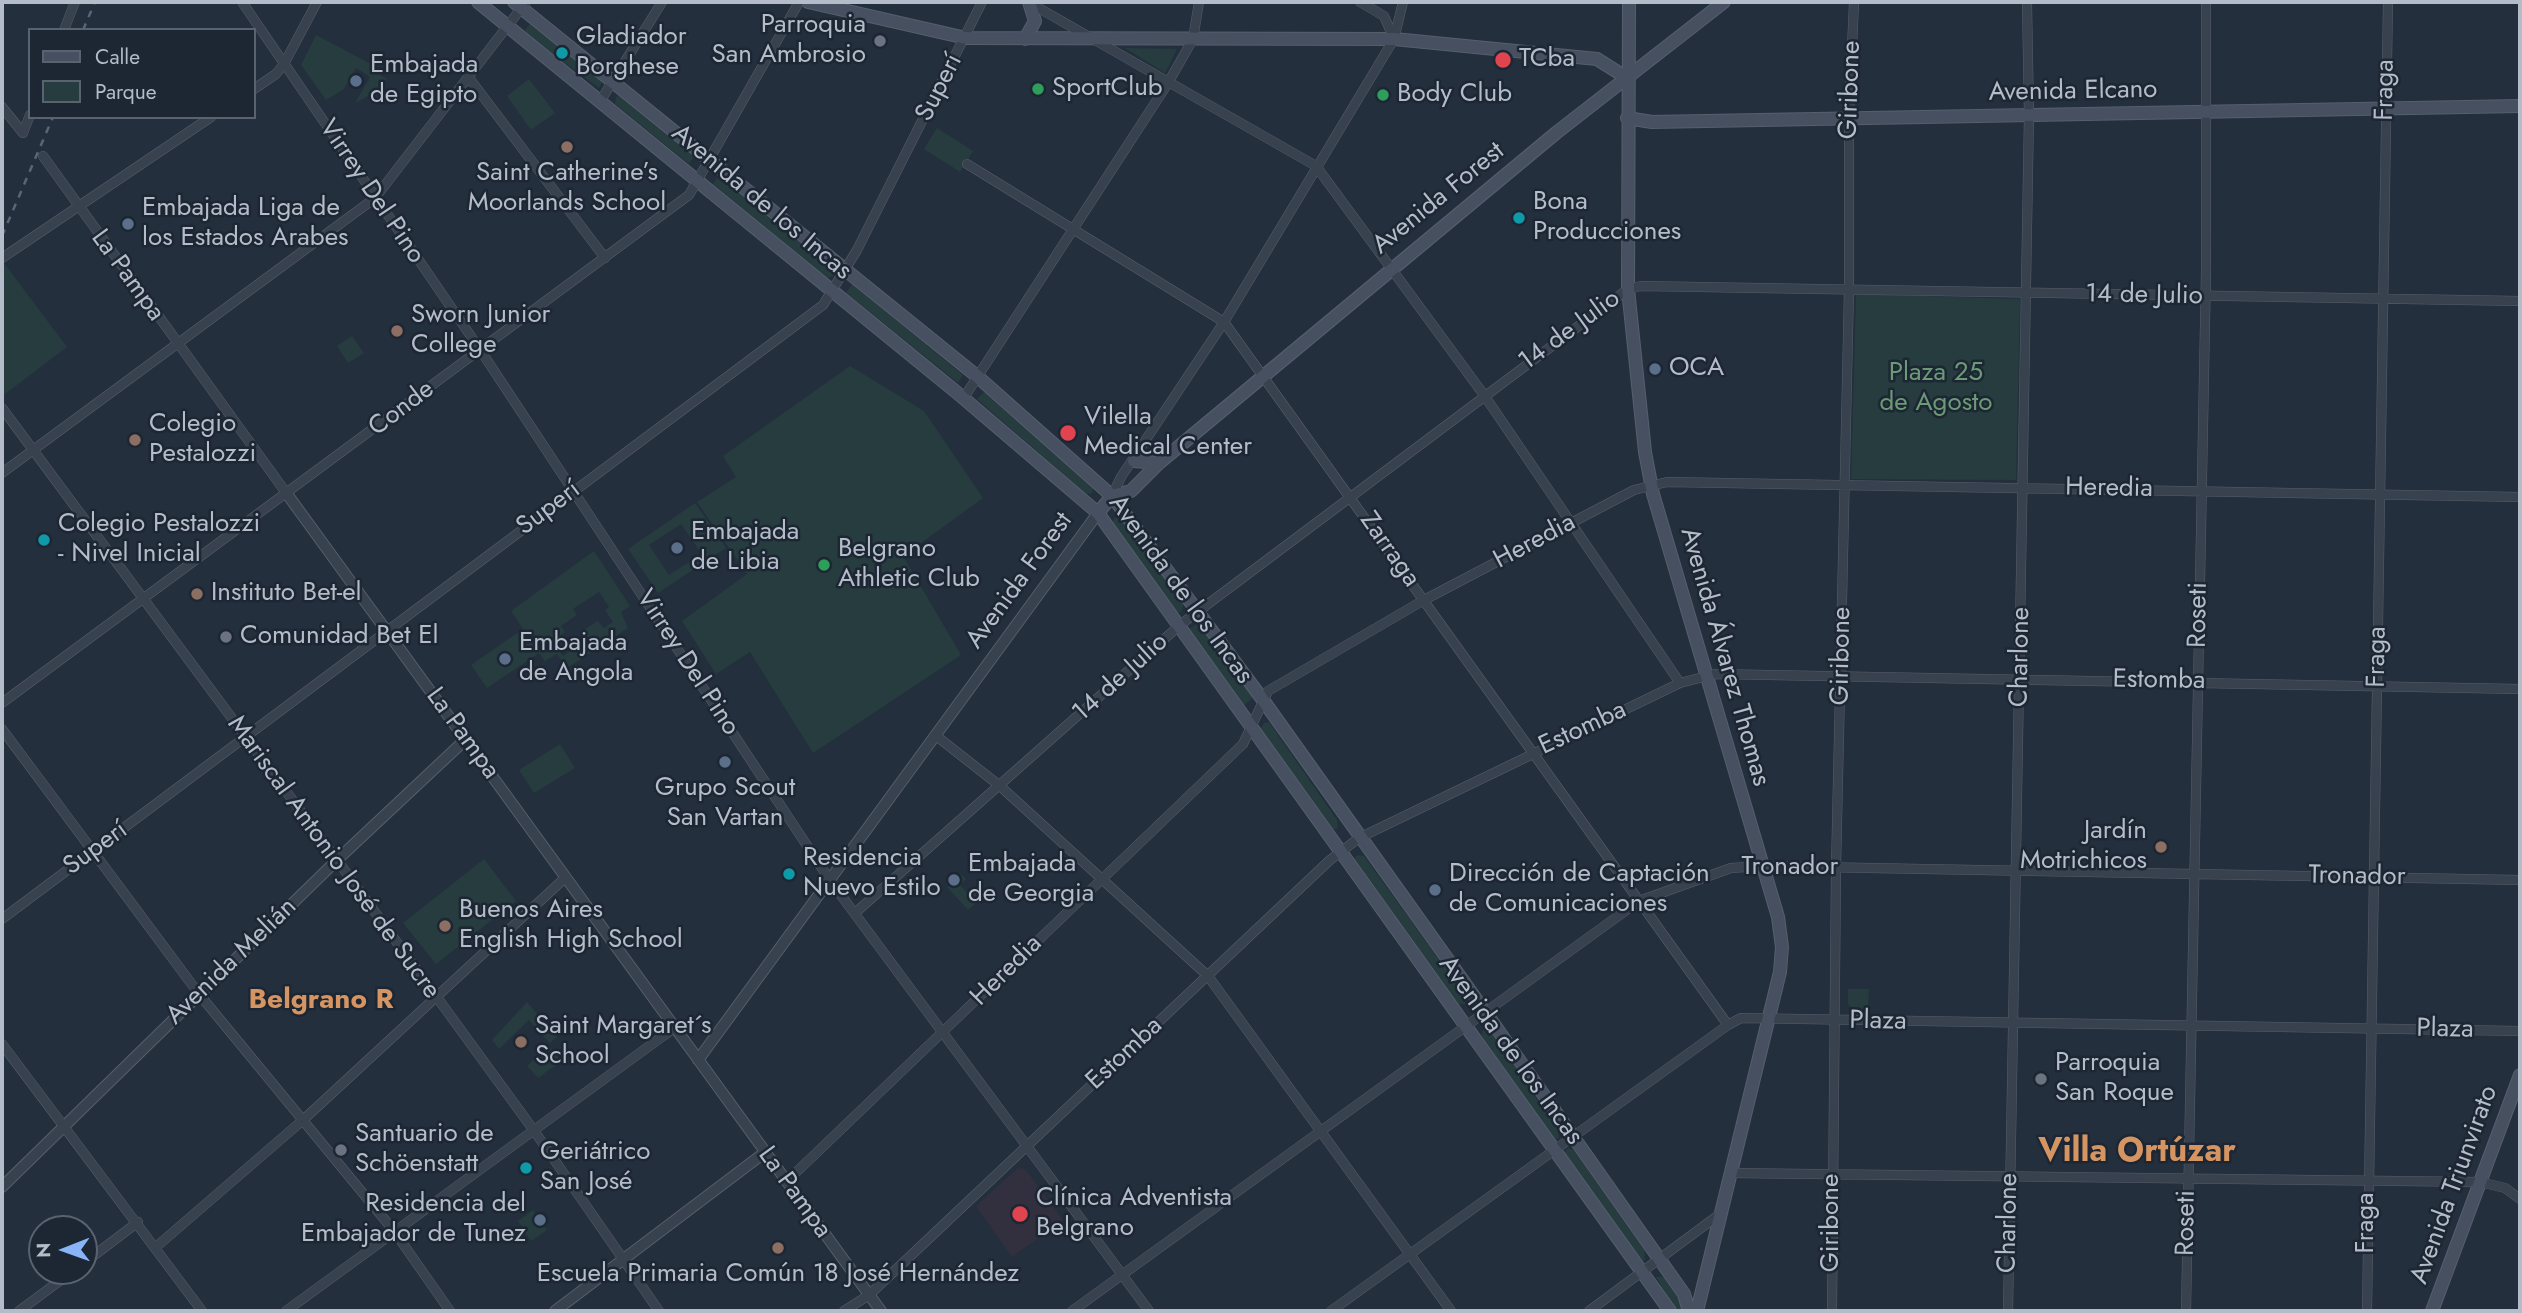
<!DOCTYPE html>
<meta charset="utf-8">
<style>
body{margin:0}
#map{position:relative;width:2522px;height:1313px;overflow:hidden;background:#242f3e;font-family:Jost,sans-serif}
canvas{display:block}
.frame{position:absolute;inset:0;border:4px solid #b4bcc9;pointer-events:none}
.legend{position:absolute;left:28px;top:28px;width:228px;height:91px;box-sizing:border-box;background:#1d2633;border:2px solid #59626f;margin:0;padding:9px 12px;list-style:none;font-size:21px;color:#b4bcc9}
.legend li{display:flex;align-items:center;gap:14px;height:35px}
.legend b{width:35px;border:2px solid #59626f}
.north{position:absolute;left:28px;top:1215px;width:70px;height:70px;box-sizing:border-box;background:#1d2633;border:2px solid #59626f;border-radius:50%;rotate:269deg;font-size:19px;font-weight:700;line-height:28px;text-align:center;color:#b4bcc9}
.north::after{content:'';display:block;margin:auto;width:24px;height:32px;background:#8ab4f8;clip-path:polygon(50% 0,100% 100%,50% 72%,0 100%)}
</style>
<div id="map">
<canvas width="2522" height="1313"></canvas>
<div class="frame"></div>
<ul class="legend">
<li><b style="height:9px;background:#465061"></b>Calle</li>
<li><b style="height:19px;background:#263c3f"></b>Parque</li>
</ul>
<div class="north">N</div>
</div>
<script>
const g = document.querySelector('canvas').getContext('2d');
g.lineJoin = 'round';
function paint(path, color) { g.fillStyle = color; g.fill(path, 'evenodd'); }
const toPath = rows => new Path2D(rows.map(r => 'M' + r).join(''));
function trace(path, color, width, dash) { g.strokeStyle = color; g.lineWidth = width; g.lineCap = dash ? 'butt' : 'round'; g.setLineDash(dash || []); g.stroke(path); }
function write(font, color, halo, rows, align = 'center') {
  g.font = font + ' Jost,sans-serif'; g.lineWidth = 5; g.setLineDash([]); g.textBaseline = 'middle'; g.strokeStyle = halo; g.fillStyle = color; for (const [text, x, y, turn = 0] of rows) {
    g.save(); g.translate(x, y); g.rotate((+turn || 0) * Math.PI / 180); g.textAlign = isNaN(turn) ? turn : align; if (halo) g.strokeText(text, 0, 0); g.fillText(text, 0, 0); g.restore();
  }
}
const medical = toPath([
 [1018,1168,1025,1169,1063,1220,1012,1257,976,1206]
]);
const green = toPath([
 [530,24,597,75,602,82,599,88,527,35,525,30],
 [316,35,373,65,377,73,387,79,378,91,355,103,370,77,356,68,344,89,326,100,301,65],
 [1125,48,1177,49,1165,73],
 [529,79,555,113,531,130,507,96],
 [622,95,695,155,689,164,615,104,616,97],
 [937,128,973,151,960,172,924,149],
 [719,176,835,271,834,276,826,278,713,184],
 [4,263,67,347,5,394,2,389,2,269],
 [852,284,963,375,958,383,846,293],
 [1856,294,2020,299,2016,480,1851,479],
 [352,336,364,353,348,363,337,346],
 [850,366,924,411,983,498,903,556,961,655,813,753,750,652,716,674,682,621,747,574,697,502,736,477,723,456],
 [986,390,1094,486,1092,493,1086,494,977,399],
 [695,503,726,548,658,593,628,549],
 [681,524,702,554,669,575,649,545],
 [1121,517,1184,604,1181,612,1176,612,1112,525,1114,518],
 [594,551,630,606,621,612,628,628,567,668,557,654,545,661,539,653,487,688,471,665,523,629,511,611],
 [599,592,609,607,605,610,613,622,604,628,595,618,597,621,580,633,585,641,563,656,553,641,565,632,561,626,577,615,573,609],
 [1201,621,1254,697,1242,707,1188,630],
 [1269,722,1337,820,1338,828,1332,830,1260,730,1264,723],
 [560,744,575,768,534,793,519,770],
 [1357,855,1364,856,1466,997,1465,1004,1458,1004,1354,864,1353,860],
 [484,859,516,901,436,964,403,923],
 [961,874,966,879,960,885,970,896,977,890,983,897,968,910,947,887],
 [1848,989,1869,989,1868,1009,1853,1009,1848,1004],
 [527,1002,557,1037,550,1043,529,1020,499,1049,492,1040],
 [1484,1027,1488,1027,1559,1132,1558,1139,1550,1138,1481,1035],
 [549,1045,561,1061,538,1078,527,1066],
 [1568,1148,1574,1150,1644,1250,1645,1260,1642,1261,1563,1154],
 [533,1210,547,1230,531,1241,518,1221],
 [1656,1277,1664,1277,1683,1305,1683,1309,1676,1311]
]);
const minor = toPath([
 [242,2,481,351,829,879,1149,1311],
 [1028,2,1316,166,1484,395,1680,683],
 [1360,2,1384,16,1394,39],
 [64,30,75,2],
 [469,78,605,258],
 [254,89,276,74,284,64,317,2],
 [601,100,662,2],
 [2,107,23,133,30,115],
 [43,156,287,494],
 [967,164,1224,322,1728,1025],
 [2,258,211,117],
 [963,399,1168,83,1193,39,1199,2],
 [2,408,337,860,535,1132,659,1311],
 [2,473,375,198,526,2],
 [1112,496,1121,477,1224,322,1394,39,1403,2],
 [2,703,689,195,799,2],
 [2,729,199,994,394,1231,450,1311],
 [935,735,1000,786,1208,976,1451,1311],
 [855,913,1180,625,1628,289,1641,286,2520,301],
 [2,919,823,305,857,250,982,2],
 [2,1044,202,1311],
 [1730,1173,2480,1182,2505,1188,2520,1199],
 [786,1182,1243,744,1268,691,1424,600,1634,490,1667,482,2520,497],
 [156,1247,303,1120,566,877],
 [84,1263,138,1222],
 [19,1311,73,1271],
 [286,1311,674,1028],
 [844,1311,869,1295,1330,860,1359,838,1680,683,1715,674,2520,689],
 [1072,1311,1639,901,1731,868,1762,866,2520,880],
 [1331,1311,1728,1025,1741,1018,2520,1031],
 [1589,1311,1720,1214],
 [1832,1311,1836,868,1849,290,1849,117,1854,2],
 [2008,1311,2029,115,2027,2],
 [2186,1311,2206,271,2206,2],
 [2367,1311,2388,2]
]);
const tertiary = toPath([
 [287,494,881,1311],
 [698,1060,1098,513],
 [2,1187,337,860,465,740],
 [555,1311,764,1153]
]);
const secondary = toPath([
 [478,2,955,391,1098,513,1670,1311],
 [514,2,978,377,1112,496,1263,700,1486,1013,1684,1294,1689,1311],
 [808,2,966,38,1394,39,1597,59,1627,78],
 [1629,2,1628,289,1645,452,1653,494,1778,917,1782,947,1780,972,1697,1311],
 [1025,39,1035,21,1029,2],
 [1627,118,1652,122,2520,106],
 [1134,461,1159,463],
 [1098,513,1112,496,1131,491,1159,463,1556,133,1724,2],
 [2432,1311,2520,1075]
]);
const rail = toPath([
 [83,30,95,2],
 [2,236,53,117]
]);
const markers = [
 [880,41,7,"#6b7280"],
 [562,53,7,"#0f9aa8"],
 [1503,60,9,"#e0444e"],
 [356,81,7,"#5c6f8a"],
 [1038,89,7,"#2e9e5b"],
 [1383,95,7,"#2e9e5b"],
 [567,147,7,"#8d6e63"],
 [1519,218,7,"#0f9aa8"],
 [128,224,7,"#5c6f8a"],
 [397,331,7,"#8d6e63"],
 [1655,369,7,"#5c6f8a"],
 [1068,433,9,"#e0444e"],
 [135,440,7,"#8d6e63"],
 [44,540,7,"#0f9aa8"],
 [677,548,7,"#5c6f8a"],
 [824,565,7,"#2e9e5b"],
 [197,594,7,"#8d6e63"],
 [226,637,7,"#6b7280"],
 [505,659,7,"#5c6f8a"],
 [725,762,7,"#5c6f8a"],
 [2161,847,7,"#8d6e63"],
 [789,874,7,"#0f9aa8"],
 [954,880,7,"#5c6f8a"],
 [1435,890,7,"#5c6f8a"],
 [445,926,7,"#8d6e63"],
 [521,1042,7,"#8d6e63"],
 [2041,1079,7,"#6b7280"],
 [341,1150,7,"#6b7280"],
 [526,1168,7,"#0f9aa8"],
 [1020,1214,9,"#e0444e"],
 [540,1220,7,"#5c6f8a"],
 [778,1248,7,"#8d6e63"]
];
const poiNames = [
 ["Parroquia",866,26,"right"],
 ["San Ambrosio",866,56,"right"],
 ["Gladiador",576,38],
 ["Borghese",576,68],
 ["TCba",1519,60],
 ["Embajada",370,66],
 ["de Egipto",370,96],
 ["SportClub",1052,89],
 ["Body Club",1397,95],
 ["Saint Catherine’s",567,174,"center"],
 ["Moorlands School",567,204,"center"],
 ["Bona",1533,203],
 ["Producciones",1533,233],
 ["Embajada Liga de",142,209],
 ["los Estados Arabes",142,239],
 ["Sworn Junior",411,316],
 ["College",411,346],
 ["OCA",1669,369],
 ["Vilella",1084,418],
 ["Medical Center",1084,448],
 ["Colegio",149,425],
 ["Pestalozzi",149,455],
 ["Colegio Pestalozzi",58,525],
 ["- Nivel Inicial",58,555],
 ["Embajada",691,533],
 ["de Libia",691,563],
 ["Belgrano",838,550],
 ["Athletic Club",838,580],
 ["Instituto Bet-el",211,594],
 ["Comunidad Bet El",240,637],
 ["Embajada",519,644],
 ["de Angola",519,674],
 ["Grupo Scout",725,789,"center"],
 ["San Vartan",725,819,"center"],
 ["Jardín",2147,832,"right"],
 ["Motrichicos",2147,862,"right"],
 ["Residencia",803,859],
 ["Nuevo Estilo",803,889],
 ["Embajada",968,865],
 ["de Georgia",968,895],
 ["Dirección de Captación",1449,875],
 ["de Comunicaciones",1449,905],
 ["Buenos Aires",459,911],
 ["English High School",459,941],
 ["Saint Margaret´s",535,1027],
 ["School",535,1057],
 ["Parroquia",2055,1064],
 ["San Roque",2055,1094],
 ["Santuario de",355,1135],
 ["Schöenstatt",355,1165],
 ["Geriátrico",540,1153],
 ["San José",540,1183],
 ["Clínica Adventista",1036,1199],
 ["Belgrano",1036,1229],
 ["Residencia del",526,1205,"right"],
 ["Embajador de Tunez",526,1235,"right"],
 ["Escuela Primaria Común 18 José Hernández",778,1275,"center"]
];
const streetNames = [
 ["Superí",940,88,-63],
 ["Giribone",1851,90,-88],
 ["Fraga",2386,90,-89],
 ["Avenida Elcano",2073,92,-1],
 ["Virrey Del Pino",371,192,56],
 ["Avenida Forest",1439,199,-39],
 ["Avenida de los Incas",761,203,40],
 ["La Pampa",127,276,54],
 ["14 de Julio",2144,296,1],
 ["14 de Julio",1570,331,-36],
 ["Conde",402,409,-37],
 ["Heredia",2109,489,1],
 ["Superí",549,509,-37],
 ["Heredia",1535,542,-28],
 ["Zarraga",1389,550,55],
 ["Avenida Forest",1020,581,-54],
 ["Avenida de los Incas",1180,590,54],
 ["Roseti",2199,615,-89],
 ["Giribone",1842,656,-89],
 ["Avenida Álvarez Thomas",1724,657,74],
 ["Charlone",2021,657,-89],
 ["Fraga",2378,657,-89],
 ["Virrey Del Pino",687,663,57],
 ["14 de Julio",1121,678,-42],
 ["Estomba",2159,681,1],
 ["Estomba",1583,729,-25],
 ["La Pampa",462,734,54],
 ["Superí",96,849,-36],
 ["Mariscal Antonio José de Sucre",333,858,54],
 ["Tronador",1790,868],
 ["Tronador",2357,877,1],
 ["Avenida Melián",232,962,-44],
 ["Heredia",1007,971,-45],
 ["Plaza",1878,1022,1],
 ["Plaza",2445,1030,1],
 ["Avenida de los Incas",1510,1051,54],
 ["Estomba",1125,1054,-43],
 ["Avenida Triunvirato",2455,1185,-70],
 ["La Pampa",794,1193,54],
 ["Giribone",1832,1223,-90],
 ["Charlone",2009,1223,-89],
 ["Roseti",2187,1223,-89],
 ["Fraga",2367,1223,-90]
];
const parkNames = [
 ["Plaza 25",1936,374],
 ["de Agosto",1936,404]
];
const neighbourhoodNames = [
 ["Belgrano R",321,1001]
];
const districtNames = [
 ["Villa Ortúzar",2137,1153]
];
paint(medical, '#32303f');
paint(green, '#263c3f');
trace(minor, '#565f6c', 10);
trace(tertiary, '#565f6c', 12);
trace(secondary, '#565f6c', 14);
trace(minor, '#38414e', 9);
trace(tertiary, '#38414e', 10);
trace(secondary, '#465061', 12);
trace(rail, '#5a6575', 2.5, [7, 7]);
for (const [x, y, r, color] of markers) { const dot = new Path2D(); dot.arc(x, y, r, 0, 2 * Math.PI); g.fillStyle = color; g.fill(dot); trace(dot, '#1d2633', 2.5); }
write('26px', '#b4bcc9', '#1d2633', poiNames, 'left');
write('26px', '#b4bcc9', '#1d2633', streetNames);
write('26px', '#6b9a76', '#1d2633', parkNames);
write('bold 28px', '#d59563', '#1d2633', neighbourhoodNames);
write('bold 33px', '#d59563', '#1d2633', districtNames);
</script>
